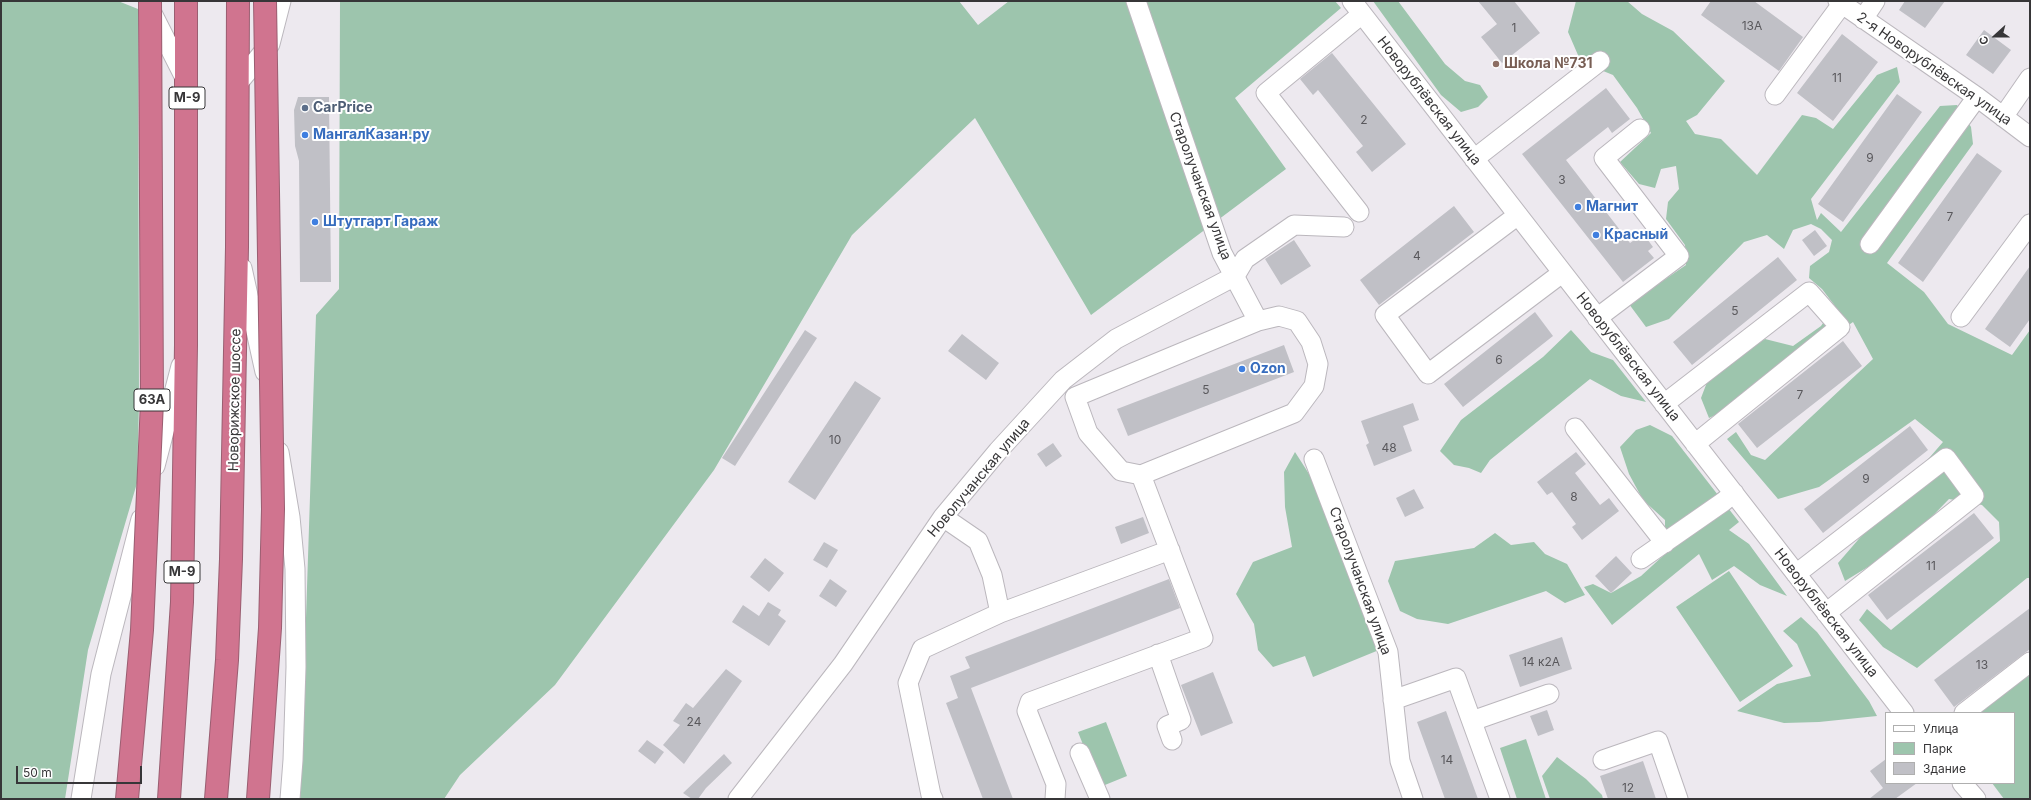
<!DOCTYPE html>
<meta charset="utf-8">
<style>
body{margin:0}
#map{position:relative;width:2031px;height:800px;overflow:hidden;background:#ede9ef;font-family:Inter,sans-serif}
canvas{display:block}
.frame{position:absolute;inset:0;border:2px solid #373638;pointer-events:none}
.legend{position:absolute;left:1885px;top:712px;width:130px;height:72px;box-sizing:border-box;background:#fff;border:1px solid #afafaf;margin:0;padding:5px 7px;list-style:none;font-size:12px;color:#373638}
.legend li{display:flex;align-items:center;gap:8px;height:20px}
.legend b{width:20px;border:1px solid #afafaf}
.north{position:absolute;left:1975px;top:16px;width:40px;height:40px;-webkit-text-stroke:3px #fff;paint-order:stroke;rotate:249deg;font-size:11px;font-weight:700;line-height:16px;text-align:center;color:#373638}
.north::after{content:'';display:block;margin:auto;width:14px;height:18px;background:#373638;clip-path:polygon(50% 0,100% 100%,50% 72%,0 100%)}
.scale{position:absolute;left:16px;top:766px;width:126px;height:18px;box-sizing:border-box;border:2px solid #373638;border-top:0;padding-left:5px;font-size:12px;line-height:14px;white-space:nowrap;color:#373638;-webkit-text-stroke:3px #fff;paint-order:stroke}
</style>
<div id="map">
<canvas width="2031" height="800"></canvas>
<div class="frame"></div>
<ul class="legend">
<li><b style="height:5px;background:#fff"></b>Улица</li>
<li><b style="height:11px;background:#9dc5ad"></b>Парк</li>
<li><b style="height:11px;background:#c0c0c6"></b>Здание</li>
</ul>
<div class="north">С</div>
<div class="scale">50 m</div>
</div>
<script>
const g = document.querySelector('canvas').getContext('2d');
g.lineJoin = 'round';
function paint(path, color) { g.fillStyle = color; g.fill(path, 'evenodd'); }
const toPath = rows => new Path2D(rows.map(r => 'M' + r).join(''));
function trace(path, color, width, dash) { g.strokeStyle = color; g.lineWidth = width; g.lineCap = dash ? 'butt' : 'round'; g.setLineDash(dash || []); g.stroke(path); }
function write(font, color, halo, rows, align = 'center') {
  g.font = font + ' Inter,sans-serif'; g.lineWidth = 4; g.setLineDash([]); g.textBaseline = 'middle'; g.strokeStyle = halo; g.fillStyle = color; for (const [text, x, y, turn = 0] of rows) {
    g.save(); g.translate(x, y); g.rotate((+turn || 0) * Math.PI / 180); g.textAlign = isNaN(turn) ? turn : align; if (halo) g.strokeText(text, 0, 0); g.fillText(text, 0, 0); g.restore();
  }
}
const green = toPath([
 [1,1,118,1,138,9,139,403,137,483,88,650,65,799,1,799],
 [340,1,959,1,978,25,1009,1,1335,1,1341,8,1235,98,1286,169,1091,315,975,118,852,235,714,470,555,685,460,775,444,799,300,799,316,315,339,289],
 [1373,1,1398,1,1445,64,1465,81,1480,85,1488,97,1478,107,1461,112,1441,95],
 [1576,1,1627,1,1642,14,1673,31,1725,81,1697,115,1686,121,1695,134,1721,139,1757,175,1802,115,1816,118,1833,129,1877,75,1897,67,1900,82,1811,199,1817,220,1821,213,1841,232,1940,106,1957,105,1971,127,1973,144,1887,263,1924,292,1948,324,2012,355,2030,330,2030,578,2027,578,1917,668,1883,647,1859,620,1867,609,1891,630,2000,541,1999,522,1982,505,1949,499,1916,533,1876,562,1845,581,1838,563,1943,442,1915,419,1819,487,1778,499,1727,439,1736,432,1751,455,1765,460,1873,359,1853,322,1728,409,1709,418,1701,398,1709,377,1765,339,1793,346,1821,326,1835,306,1822,289,1809,278,1810,266,1829,252,1832,240,1821,229,1811,224,1793,230,1784,249,1767,235,1744,242,1669,319,1646,327,1629,304,1686,265,1685,245,1666,219,1668,202,1679,189,1676,166,1661,169,1655,188,1639,184,1620,162,1651,133,1637,108,1613,75,1581,62,1568,32],
 [1571,330,1591,352,1613,360,1646,402,1621,396,1590,379,1490,460,1481,473,1469,468,1454,465,1440,451,1461,420,1543,357],
 [1650,425,1672,436,1739,522,1729,530,1749,544,1787,596,1760,585,1734,566,1712,580,1699,554,1612,625,1584,587,1593,584,1611,593,1641,576,1665,554,1665,520,1643,500,1629,474,1620,447,1636,430],
 [1295,452,1318,488,1379,650,1313,677,1305,656,1273,667,1258,650,1254,624,1236,594,1253,562,1292,547,1285,507,1284,472],
 [1495,533,1511,545,1534,542,1545,554,1567,564,1585,595,1565,603,1546,591,1448,624,1417,619,1400,611,1388,581,1395,561,1474,548],
 [1729,571,1793,666,1740,702,1676,607],
 [1801,617,1817,632,1869,701,1877,716,1819,722,1784,723,1737,711,1777,684,1811,676,1797,644,1783,631],
 [2030,659,2030,799,2004,799,1992,783,2014,783,2014,713,1962,713],
 [1106,722,1127,776,1100,787,1078,732],
 [1526,739,1546,799,1517,799,1500,748],
 [1557,757,1586,779,1602,795,1603,799,1550,799,1542,776]
]);
const building = toPath([
 [1478,1,1514,1,1540,33,1502,63,1481,37,1497,24],
 [1711,1,1754,1,1803,37,1779,71,1701,15],
 [1905,1,1945,1,1925,28,1899,10],
 [1984,30,2011,50,1993,74,1966,55],
 [1842,34,1878,62,1833,121,1797,93],
 [1332,53,1406,144,1372,172,1356,152,1363,146,1318,90,1313,95,1300,79],
 [1606,88,1630,119,1612,133,1608,127,1566,160,1630,243,1637,238,1639,240,1645,236,1653,247,1648,251,1654,258,1623,282,1522,154],
 [1897,94,1922,112,1843,222,1818,204],
 [298,97,329,97,331,282,300,282,299,161,295,146,294,110],
 [1977,153,2002,171,1923,282,1898,263],
 [1454,206,1474,232,1379,305,1360,280],
 [1815,230,1827,246,1814,256,1802,240],
 [1294,240,1311,266,1281,285,1265,259],
 [1778,257,1797,280,1692,365,1673,342],
 [2030,266,2030,319,2010,347,1985,329],
 [1535,312,1553,336,1463,407,1444,384],
 [805,330,817,338,735,466,722,458],
 [962,334,999,363,986,380,948,351],
 [1843,341,1862,366,1757,448,1738,424],
 [1284,345,1294,372,1128,436,1117,409],
 [855,381,881,398,815,500,788,482],
 [1413,403,1419,420,1403,426,1412,451,1374,466,1366,445,1369,443,1361,421],
 [1910,426,1928,450,1823,533,1804,509],
 [1053,443,1062,456,1046,467,1037,454],
 [1576,452,1586,464,1575,473,1600,505,1609,498,1619,511,1582,540,1572,527,1576,524,1552,492,1547,495,1537,482],
 [1414,489,1424,508,1405,517,1396,498],
 [1974,513,1994,538,1887,620,1868,595],
 [1143,517,1149,533,1121,544,1115,527],
 [824,542,838,550,827,568,813,560],
 [1616,556,1632,573,1611,593,1595,576],
 [765,558,784,573,769,592,750,577],
 [830,579,847,591,836,607,819,596],
 [1169,579,1180,608,971,688,1013,799,983,799,946,703,958,698,950,676,970,668,965,657],
 [768,602,781,610,778,615,786,621,769,646,732,622,743,605,759,616],
 [2030,608,2030,649,1954,707,1934,680],
 [1562,637,1572,669,1520,687,1509,655],
 [726,669,742,681,684,764,663,745,680,725,673,721,686,703,693,708],
 [1213,672,1233,723,1201,736,1181,685],
 [1547,710,1554,730,1538,736,1530,716],
 [1446,711,1478,799,1445,799,1417,722],
 [647,740,664,752,655,764,638,751],
 [724,754,732,763,706,788,698,799,692,799,683,793],
 [1886,759,1886,783,1917,783,1895,799,1869,799,1883,788,1870,771],
 [1643,761,1656,799,1608,799,1600,776]
]);
const minor = toPath([
 [1352,1,1904,713],
 [1838,1,1977,97,2030,137],
 [150,9,187,82],
 [1863,19,1875,1],
 [238,83,270,44,281,1],
 [1775,95,1842,4],
 [2003,117,2030,78],
 [1474,159,1600,61],
 [1359,212,1266,93,1362,14],
 [1518,215,1385,315,1428,374,1562,273],
 [1870,244,1977,97],
 [242,268,265,372],
 [1961,317,2030,224],
 [1597,318,1679,256,1604,158,1640,129],
 [1664,404,1809,292,1840,327,1695,444],
 [1575,428,1665,543],
 [279,452,290,517,295,569,296,667,293,760,290,799],
 [1314,459,1388,652,1400,761,1413,799],
 [155,466,181,366],
 [1141,475,1121,471,1088,433,1075,397,1258,321],
 [943,517,978,541,992,575,1000,613],
 [1641,559,1723,502,1734,493],
 [1796,574,1946,458,1974,496,1826,613],
 [1158,654,1181,720,1167,726,1172,740],
 [1393,700,1456,678,1500,799],
 [1964,713,2030,662],
 [1472,721,1549,694],
 [1080,753,1100,799],
 [1603,760,1658,741,1678,799],
 [1962,783,1976,799],
 [81,799,101,674,141,519],
 [738,799,843,664,943,517,998,451,1063,380,1116,339,1235,276,1245,259,1294,225,1344,227],
 [933,799,931,795,908,683,922,649,1000,613,1170,550],
 [1055,799,1056,784,1027,711,1030,702,1203,638,1141,475,1294,413,1314,386,1318,364,1311,342,1297,321,1279,316,1258,321,1222,253,1136,1]
]);
const highway = toPath([
 [169,799,182,602,186,345,186,1],
 [216,799,227,660,231,559,237,247,238,1]
]);
const highwayBridge = toPath([
 [127,799,142,630,152,401,150,1],
 [258,799,270,628,273,509,265,1]
]);
const markers = [
 [1496,64,4,"#8d6e63"],
 [305,108,4,"#5c6f8a"],
 [305,135,4,"#3f7fe0"],
 [1578,207,4,"#3f7fe0"],
 [315,222,4,"#3f7fe0"],
 [1596,235,4,"#3f7fe0"],
 [1242,369,4,"#3f7fe0"]
];
const numberNames = [
 ["13А",1752,26],
 ["1",1514,28],
 ["11",1837,78],
 ["2",1364,120],
 ["9",1870,158],
 ["3",1562,180],
 ["7",1950,217],
 ["4",1417,256],
 ["5",1735,311],
 ["6",1499,360],
 ["5",1206,390],
 ["7",1800,395],
 ["10",835,440],
 ["48",1389,448],
 ["9",1866,479],
 ["8",1574,497],
 ["11",1931,566],
 ["14 к2А",1541,662],
 ["13",1982,665],
 ["24",694,722],
 ["14",1447,760],
 ["12",1628,788]
];
const shields = [
 [187,98,36],
 [152,400,36],
 [182,572,36]
];
const shieldNames = [
 ["М-9",187,98],
 ["63A",152,400],
 ["М-9",182,572]
];
const educationNames = [
 ["Школа №731",1504,64]
];
const streetNames = [
 ["2-я Новорублёвская улица",1934,69,35],
 ["Новорублёвская улица",1429,101,52],
 ["Старолучанская улица",1200,186,70],
 ["Новорублёвская улица",1628,357,52],
 ["Новорижское шоссе",235,400,-89],
 ["Новолучанская улица",979,478,-50],
 ["Старолучанская улица",1360,581,70],
 ["Новорублёвская улица",1826,613,52]
];
const serviceNames = [
 ["CarPrice",313,108]
];
const shopNames = [
 ["МангалКазан.ру",313,135],
 ["Магнит",1586,207],
 ["Штутгарт Гараж",323,222],
 ["Красный",1604,235],
 ["Ozon",1250,369]
];
paint(green, '#9dc5ad');
paint(building, '#c0c0c6');
trace(minor, '#bbb7bd', 21);
trace(highway, '#9a5e71', 24);
trace(minor, '#fff', 19);
trace(highway, '#d0748f', 22);
trace(highwayBridge, '#9a5e71', 24, []);
trace(highwayBridge, '#d0748f', 22);
for (const [x, y, r, color] of markers) { const dot = new Path2D(); dot.arc(x, y, r, 0, 2 * Math.PI); g.fillStyle = color; g.fill(dot); trace(dot, '#fff', 1.5); }
write('12px', '#59585c', null, numberNames);
for (const [x, y, w] of shields) { const box = new Path2D(); box.roundRect(x - w / 2, y - 11, w, 22, 3); g.fillStyle = '#fff'; g.fill(box); trace(box, '#373638', 1); }
write('bold 13px', '#373638', null, shieldNames);
write('bold 14px', '#785e54', '#fff', educationNames, 'left');
write('14px', '#373638', '#fff', streetNames);
write('bold 14px', '#4e5e75', '#fff', serviceNames, 'left');
write('bold 14px', '#366cbe', '#fff', shopNames, 'left');
</script>
